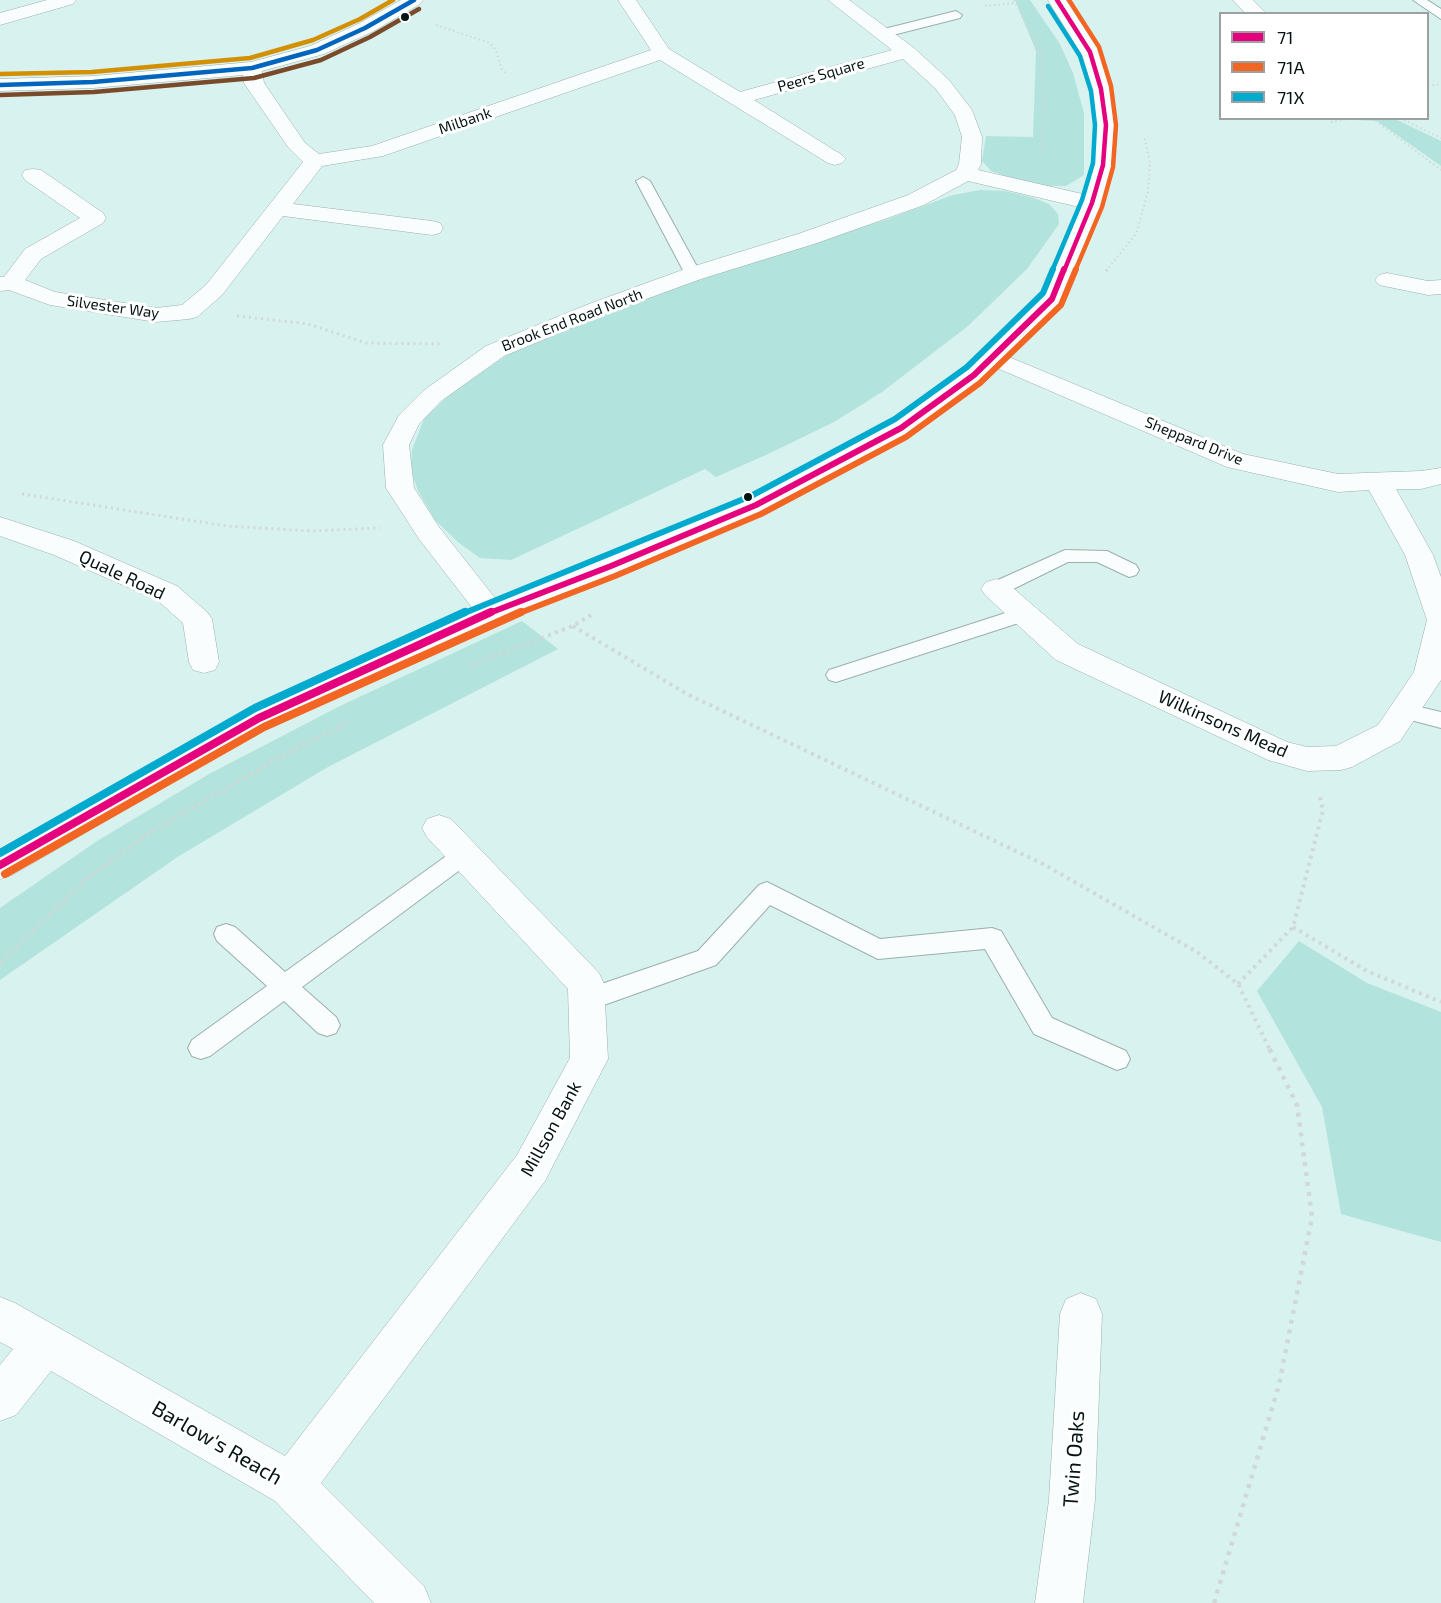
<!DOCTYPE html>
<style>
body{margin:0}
#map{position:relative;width:1441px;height:1603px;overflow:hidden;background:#d8f2ef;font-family:"Exo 2",sans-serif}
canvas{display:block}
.legend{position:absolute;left:1219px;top:12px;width:210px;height:108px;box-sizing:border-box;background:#fff;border:2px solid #9ba1a0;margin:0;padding:8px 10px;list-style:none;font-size:18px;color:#041412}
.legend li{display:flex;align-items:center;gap:12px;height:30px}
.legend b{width:30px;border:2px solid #9ba1a0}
</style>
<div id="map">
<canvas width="1441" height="1603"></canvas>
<ul class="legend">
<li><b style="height:8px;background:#e5007d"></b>71</li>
<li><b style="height:8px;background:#f26522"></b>71A</li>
<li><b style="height:8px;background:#00a9ce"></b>71X</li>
</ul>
</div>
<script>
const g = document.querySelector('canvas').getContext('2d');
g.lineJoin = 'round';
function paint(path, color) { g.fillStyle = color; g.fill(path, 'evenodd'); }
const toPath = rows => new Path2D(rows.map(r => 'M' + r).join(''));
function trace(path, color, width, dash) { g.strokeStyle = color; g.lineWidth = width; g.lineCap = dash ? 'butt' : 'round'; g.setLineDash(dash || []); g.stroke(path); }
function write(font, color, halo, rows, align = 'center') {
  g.font = font + ' "Exo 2",sans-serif'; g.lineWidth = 6; g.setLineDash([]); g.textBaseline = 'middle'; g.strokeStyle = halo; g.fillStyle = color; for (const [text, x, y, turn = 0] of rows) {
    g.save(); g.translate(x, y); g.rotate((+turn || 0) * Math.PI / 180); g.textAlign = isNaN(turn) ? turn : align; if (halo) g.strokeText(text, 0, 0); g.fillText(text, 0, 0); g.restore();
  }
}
const green = toPath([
 [1015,0,1030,0,1060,44,1073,73,1084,113,1084,175,1066,186,1047,186,1012,178,991,171,982,161,986,136,1033,137,1036,51],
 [1334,119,1395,119,1441,141,1441,166,1377,121],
 [980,190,1005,191,1031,197,1049,204,1058,214,1059,224,1027,269,968,326,882,392,834,422,766,455,716,477,705,469,511,560,480,558,459,543,435,520,418,491,411,471,412,450,424,419,450,394,507,355,584,320,706,277,888,219,953,195],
 [522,621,558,649,328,767,179,856,0,980,0,908,97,841,209,774,340,706],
 [1299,941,1367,983,1441,1012,1441,1242,1341,1214,1322,1107,1257,991]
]);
const pathFar3 = toPath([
 [1014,0,1040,52,1044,95,1042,155,1038,157],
 [985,6,1015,3],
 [436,25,490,43,496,50,502,70,506,73],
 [1428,86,1441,84],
 [1328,118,1332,122,1351,118],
 [1372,118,1441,170],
 [1400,118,1441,138],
 [1106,271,1136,234,1148,192,1150,163,1144,135]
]);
const pathFar2 = toPath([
 [1106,271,1108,269],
 [237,316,308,324,366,343,442,344],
 [22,494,227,526,312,531,380,528]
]);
const pathFar1 = toPath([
 [573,626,687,694,1043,864,1197,952,1238,984,1270,1050],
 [471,665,573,626,591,615],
 [1293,927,1367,971,1441,1002],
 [0,963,84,881,147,834,293,750,347,723],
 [1238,984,1293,927,1323,810,1320,797]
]);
const path = toPath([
 [1214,1603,1279,1385,1312,1217,1297,1105,1269,1048]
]);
const service = toPath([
 [1413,0,1427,0,1441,9,1441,19,1413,0],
 [956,11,962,15,960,18,881,38,875,34,876,31,956,11],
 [643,177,650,181,701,274,699,277,693,279,685,274,636,181,643,177],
 [1065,550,1107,551,1136,565,1139,570,1136,575,1129,577,1097,562,1068,562,1003,594,996,596,989,594,986,589,989,584,1065,550],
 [1024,607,1031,609,1034,614,1031,619,836,682,829,680,826,675,829,670,1024,607],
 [1403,703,1441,712,1441,728,1395,716,1392,711,1395,706,1403,703],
 [464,846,472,849,476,855,472,861,302,987,336,1017,340,1025,336,1033,327,1036,318,1033,284,1001,210,1056,201,1059,192,1056,188,1048,192,1040,267,986,217,941,214,934,217,927,226,924,235,927,285,972,456,849,464,846],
 [767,882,880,939,992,928,1001,931,1052,1018,1126,1051,1130,1059,1126,1067,1117,1070,1034,1034,985,949,878,959,770,905,716,965,587,1011,578,1008,575,1000,578,992,698,951,759,885,767,882]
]);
const minor = toPath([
 [47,0,76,0,73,4,0,25,0,13,47,0],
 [401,0,423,0,420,4,372,32,324,54,262,71,264,83,305,143,319,154,372,146,651,50,618,0,636,0,669,49,740,92,892,50,828,0,849,0,914,48,949,80,972,110,982,137,981,164,978,170,1100,198,1103,203,1100,208,1092,210,968,181,924,205,817,243,701,279,605,314,504,356,441,401,419,424,409,445,414,488,439,527,506,612,501,619,491,622,481,619,419,539,386,488,383,445,399,415,423,391,486,346,589,304,685,269,801,233,908,195,956,170,959,164,962,137,955,115,935,88,903,59,754,100,842,155,846,159,842,163,835,165,828,163,660,60,383,156,322,166,293,204,432,221,440,223,443,228,440,233,432,235,283,216,222,295,197,317,189,319,156,322,50,305,9,290,0,291,0,277,4,277,25,249,80,218,25,180,22,175,25,170,33,169,41,170,103,213,106,218,103,223,41,259,25,280,55,292,156,308,182,305,206,285,303,162,288,147,244,83,243,75,93,88,0,91,0,79,93,76,251,62,310,46,358,24,401,0],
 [1233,0,1253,0,1267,14,1246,14,1233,0],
 [1387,273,1428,281,1441,280,1441,294,1428,295,1379,285,1375,280,1379,275,1387,273],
 [992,350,1243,454,1338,474,1421,471,1441,468,1441,484,1421,489,1396,489,1433,555,1441,577,1441,680,1400,741,1352,767,1341,770,1307,771,1268,760,1056,660,986,596,981,589,986,582,996,579,1006,582,1078,644,1287,742,1307,747,1336,746,1378,725,1414,672,1427,620,1405,555,1369,490,1338,492,1227,467,983,362,980,357,983,352,992,350],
 [0,517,74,541,177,586,207,612,212,619,219,662,215,670,204,673,193,670,189,662,183,623,157,600,54,555,0,536,0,517],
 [439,815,451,819,599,973,604,984,608,1059,545,1181,321,1483,424,1586,431,1603,374,1603,275,1501,51,1371,16,1415,0,1421,0,1365,13,1349,0,1342,0,1297,15,1303,285,1456,517,1155,570,1058,568,989,427,837,422,828,427,819,439,815],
 [1081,1293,1096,1299,1102,1314,1095,1500,1083,1603,1035,1603,1049,1500,1060,1314,1066,1299,1081,1293]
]);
const tertiary = toPath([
 [1048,0,1066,0,1100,52,1111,89,1116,125,1114,165,1103,203,1064,299,983,380,910,434,766,511,621,573,501,619,270,726,12,875,0,879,0,849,248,710,481,605,601,559,746,499,892,422,965,370,1041,296,1081,203,1092,165,1096,125,1091,89,1080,52,1048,0]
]);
const bus1Far2 = toPath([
 [1057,0,1090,52,1101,89,1106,125,1103,165,1092,203,1064,271]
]);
const bus1Far1 = toPath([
 [487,614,611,566,756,505,901,428,974,375,1052,299,1064,269]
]);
const bus1 = toPath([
 [0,865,259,718,491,612]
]);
const bus2Far2 = toPath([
 [1069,0,1099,47,1111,86,1116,125,1113,167,1102,207,1075,271]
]);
const bus2Far1 = toPath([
 [517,614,615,576,761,514,906,437,980,383,1061,305,1076,269]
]);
const bus2 = toPath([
 [5,874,264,727,521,612]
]);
const bus3Far2 = toPath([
 [1048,6,1080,56,1091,91,1095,125,1093,163,1082,200,1052,271]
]);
const bus3Far1 = toPath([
 [462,614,751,496,895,419,967,367,1043,293,1053,269]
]);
const bus3 = toPath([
 [0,853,255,708,465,612]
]);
const bus4 = toPath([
 [0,85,93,82,252,68,317,50,365,28,414,0]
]);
const bus5 = toPath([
 [0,95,94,92,254,78,321,60,370,37,419,9]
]);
const bus6 = toPath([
 [0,74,92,72,250,58,313,40,360,19,393,0]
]);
const markers = [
 [405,17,5,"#041412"],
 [748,497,5,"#041412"]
];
const farStreetnames = [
 ["Peers Square",821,75,-16],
 ["Milbank",465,121,-19],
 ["Silvester Way",113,307,8],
 ["Brook End Road North",572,320,-21],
 ["Sheppard Drive",1194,441,22]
];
const streetNames = [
 ["Quale Road",122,575,25],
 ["Wilkinsons Mead",1223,724,24],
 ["Millson Bank",551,1129,-61]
];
const nearStreetnames = [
 ["Barlow's Reach",217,1443,30],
 ["Twin Oaks",1074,1459,-86]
];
paint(green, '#b3e3dd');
trace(service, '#9cafad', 2);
trace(minor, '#9cafad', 1);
trace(tertiary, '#9cafad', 1);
trace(pathFar3, '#d1d8d8', 2, [1.5, 3]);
trace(pathFar2, '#d1d8d8', 3, [2, 4]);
trace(pathFar1, '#d1d8d8', 4, [3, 4.5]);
trace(path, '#d1d8d8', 4.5, [4, 6]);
paint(service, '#f9fdfd');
paint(minor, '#f9fdfd');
paint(tertiary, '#f9fdfd');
trace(bus1Far2, '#e5007d', 4.5);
trace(bus1Far1, '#e5007d', 6);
trace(bus1, '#e5007d', 8);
trace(bus2Far2, '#f26522', 4.5);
trace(bus2Far1, '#f26522', 6);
trace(bus2, '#f26522', 8);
trace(bus3Far2, '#00a9ce', 4.5);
trace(bus3Far1, '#00a9ce', 6);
trace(bus3, '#00a9ce', 8);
trace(bus4, '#0065bd', 4.5);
trace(bus5, '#7a4b2a', 4.5);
trace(bus6, '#d39003', 4.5);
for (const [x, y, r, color] of markers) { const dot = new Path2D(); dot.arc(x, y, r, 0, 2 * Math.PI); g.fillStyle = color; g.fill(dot); trace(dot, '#fff', 2); }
write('15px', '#041412', '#fff', farStreetnames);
write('18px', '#041412', '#fff', streetNames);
write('21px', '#041412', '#fff', nearStreetnames);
</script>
